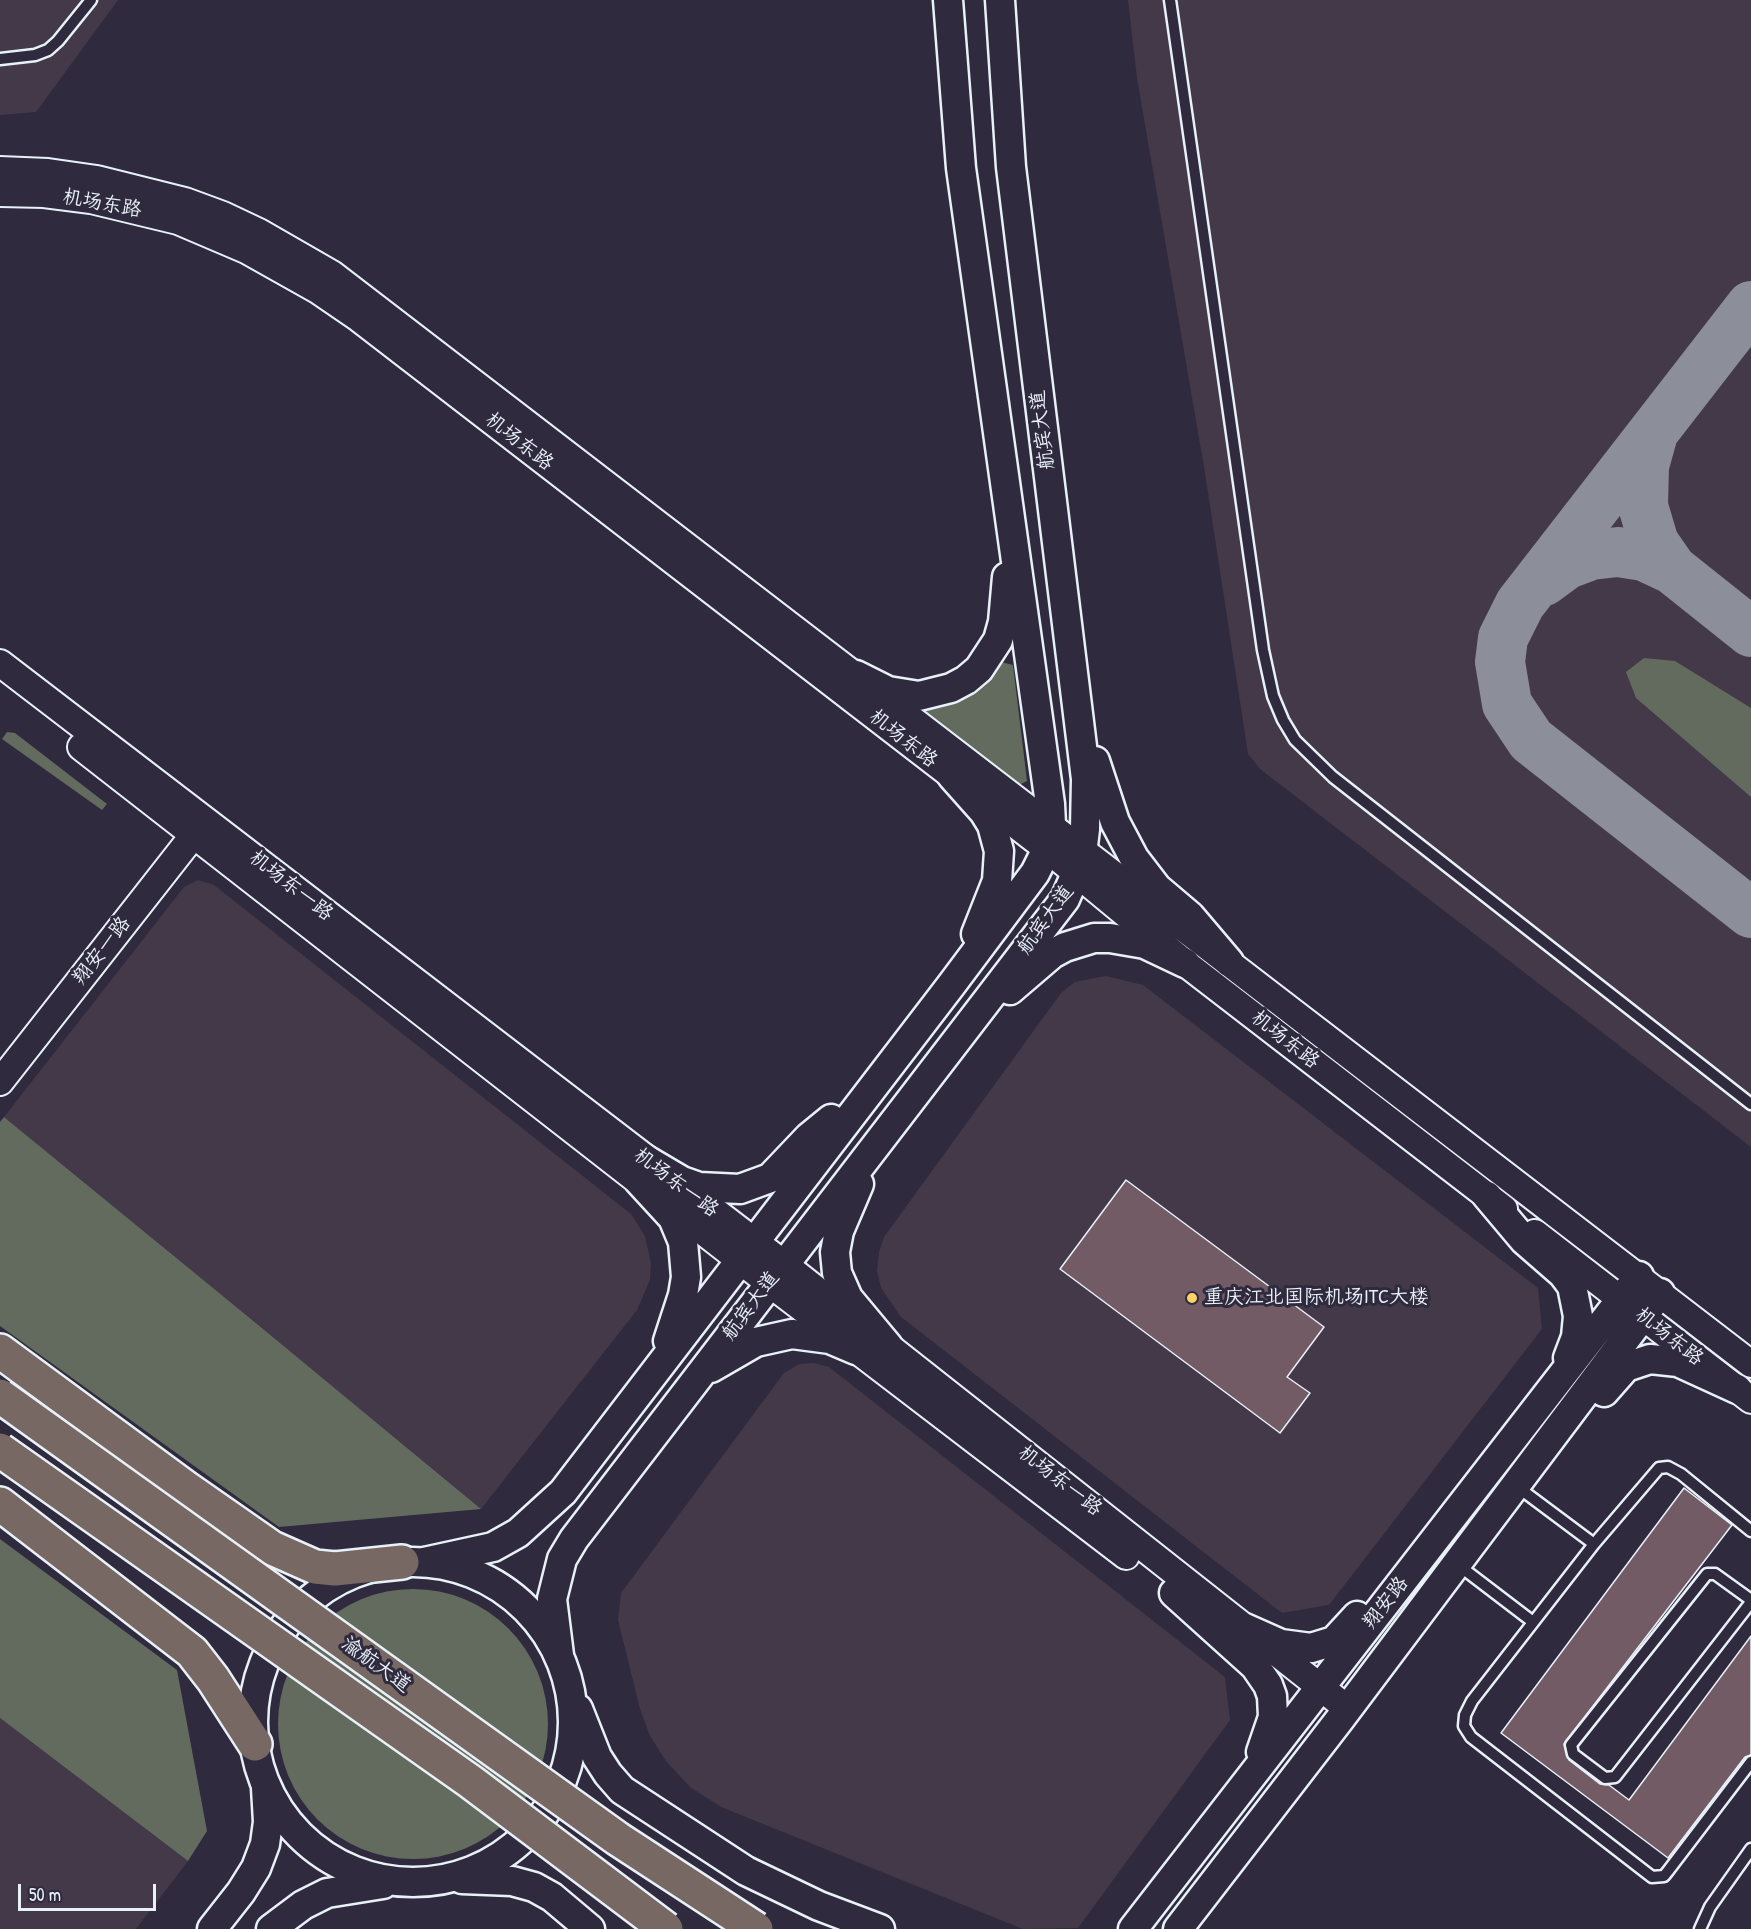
<!DOCTYPE html>
<meta charset="utf-8">
<style>
body{margin:0}
#map{position:relative;width:1751px;height:1929px;overflow:hidden;background:#2f2a3d;font-family:"Patrick Hand",sans-serif}
canvas{display:block}
.scale{position:absolute;left:18px;top:1884px;width:138px;height:27px;box-sizing:border-box;border:3px solid #e8f1f8;border-top:0;padding-left:8px;font-size:18px;line-height:21px;white-space:nowrap;color:#e8f1f8;-webkit-text-stroke:4px #2f2a3d;paint-order:stroke}
</style>
<div id="map">
<canvas width="1751" height="1929"></canvas>
<div class="scale">50 m</div>
</div>
<script>
const g = document.querySelector('canvas').getContext('2d');
g.lineJoin = 'round';
function paint(path, color) { g.fillStyle = color; g.fill(path, 'evenodd'); }
const toPath = rows => new Path2D(rows.map(r => 'M' + r).join(''));
function trace(path, color, width, dash) { g.strokeStyle = color; g.lineWidth = width; g.lineCap = dash ? 'butt' : 'round'; g.setLineDash(dash || []); g.stroke(path); }
function write(font, color, halo, rows, align = 'center') {
  g.font = font + ' "Patrick Hand","LXGW WenKai TC",sans-serif'; g.lineWidth = 6; g.setLineDash([]); g.textBaseline = 'middle'; g.strokeStyle = halo; g.fillStyle = color; for (const [text, x, y, turn = 0] of rows) {
    g.save(); g.translate(x, y); g.rotate((+turn || 0) * Math.PI / 180); g.textAlign = isNaN(turn) ? turn : align; if (halo) g.strokeText(text, 0, 0); g.fillText(text, 0, 0); g.restore();
  }
}
const built = toPath([
 [0,0,118,0,36,112,0,115],
 [1128,0,1751,0,1751,1147,1260,769,1248,754,1205,473,1137,78],
 [198,880,214,885,631,1214,645,1236,651,1263,650,1280,637,1310,481,1509,4,1117,184,887],
 [1106,976,1143,985,1538,1288,1542,1329,1329,1605,1282,1613,901,1317,881,1288,877,1271,879,1252,884,1237,1061,993,1075,982],
 [814,1363,829,1367,1225,1677,1230,1720,1078,1928,1023,1929,721,1807,690,1787,666,1761,650,1736,640,1709,618,1620,621,1593,784,1373,799,1364],
 [0,1718,188,1861,136,1929,0,1929]
]);
const green = toPath([
 [1644,658,1675,661,1751,708,1751,797,1636,698,1626,672],
 [1001,662,1013,665,1027,781,1017,786,925,714,926,710,967,696,981,686],
 [7,732,15,733,107,804,102,810,2,739],
 [4,1117,246,1315,481,1509,279,1527,0,1326,0,1122],
 [0,1539,177,1670,207,1831,188,1861,0,1718],
 '278 1724a135 135 0 1 1 270 0a135 135 0 1 1-270 0Z'
]);
const taxiway = toPath([
 [1751,306,1520,604,1503,638,1500,662,1507,704,1531,740,1751,913],
 [1652,437,1644,466,1643,506,1654,543,1672,569],
 [1544,581,1567,564,1591,555,1618,552,1644,556,1672,569,1751,632]
]);
const building = toPath([
 [1126,1180,1324,1327,1287,1377,1310,1393,1280,1433,1060,1269,1126,1180],
 [1684,1488,1732,1525,1564,1744,1569,1760,1600,1784,1609,1785,1629,1800,1751,1636,1751,1755,1745,1757,1668,1858,1501,1733,1684,1488]
]);
const service = toPath([
 [1170,0,1263,650,1273,696,1283,720,1295,740,1333,777,1751,1104],
 [0,59,35,55,48,50,58,41,91,0],
 [1515,1485,1594,1544],
 [1751,1531,1681,1474,1668,1467,1659,1468,1594,1544,1472,1701,1465,1715,1464,1726,1471,1737,1652,1877,1664,1876,1668,1871,1751,1762],
 [1457,1564,1533,1622],
 [1751,1600,1715,1574,1707,1574,1571,1745,1573,1754,1605,1778,1615,1777,1751,1602],
 [1700,1929,1710,1907,1751,1849]
]);
const tertiary = toPath([
 [0,170,48,172,97,179,185,201,223,215,259,232,332,274,1751,1364],
 [0,193,44,194,91,200,178,221,246,250,319,291,357,317,1047,849,1185,963,1504,1209],
 [0,663,784,1264,1348,1709],
 [81,747,769,1283,1126,1556],
 [0,1082,203,823],
 [1535,1233,1751,1400]
]);
const secondary = toPath([
 [856,675,888,691,919,696,951,688,966,680,979,669,998,640,1003,622,1007,577],
 [1095,761,1115,822,1134,858,1157,888,1190,916,1229,962],
 [952,776,984,812,992,825,999,851,997,881,976,934],
 [1010,990,1052,954,1065,947,1094,938,1110,938,1145,944,1185,963],
 [643,1158,682,1181,699,1187,740,1189,770,1178,809,1137,831,1119],
 [639,1181,673,1218,683,1242,686,1277,683,1295,668,1341],
 [859,1184,839,1231,835,1252,837,1273,848,1298,888,1346],
 [1487,1196,1524,1240,1563,1274,1572,1286,1578,1316,1576,1337,1568,1358],
 [711,1368,756,1342,792,1334,830,1339,856,1350],
 [1604,1392,1626,1367,1650,1359,1678,1362,1737,1389],
 [424,1562,493,1547,518,1533,563,1492,952,984,1035,873,1047,849,1051,825,1050,804,961,168,948,0],
 '253 1722a160 160 0 1 1 320 0a160 160 0 1 1-320 0Z',
 [1174,1593,1255,1666,1268,1685,1272,1696,1273,1717,1261,1752],
 [1245,1628,1281,1644,1311,1648,1334,1641,1357,1616],
 [559,1655,552,1599,562,1559,574,1539,1065,899,1081,862,1085,829,1086,779,1011,167,1000,0],
 [578,1709,597,1757,608,1774,622,1790,746,1871,819,1906,880,1929],
 [462,1879,512,1881,534,1887,552,1897,590,1929],
 [212,1929,241,1892,256,1868,265,1844,268,1822,266,1788],
 [271,1929,303,1905,327,1893,383,1884],
 [1133,1929,1639,1276],
 [1178,1929,1340,1719,1660,1293]
]);
const trunk = toPath([
 [0,1351,186,1488,272,1548,315,1567,335,1569,402,1562],
 [0,1504,192,1652,213,1679,255,1744]
]);
const trunkBridge = toPath([
 [0,1396,618,1839,756,1929],
 [0,1450,471,1782,666,1929]
]);
const markers = [
 [1192,1298,6,"#ffd166"]
];
const streetNames = [
 ["机场东路",102,204,10],
 ["航宾大道",1043,430,-97],
 ["机场东路",519,442,38],
 ["机场东路",903,739,38],
 ["机场东一路",291,886,38],
 ["航宾大道",1046,920,-54],
 ["翔安一路",102,951,-52],
 ["机场东路",1285,1040,38],
 ["机场东一路",676,1183,37],
 ["航宾大道",751,1306,-53],
 ["机场东路",1669,1337,38],
 ["机场东一路",1060,1481,38],
 ["翔安路",1386,1603,-52],
 ["渝航大道",376,1665,36]
];
const poiNames = [
 ["重庆江北国际机场ITC大楼",1204,1298]
];
paint(built, '#433949');
paint(green, '#636b5e');
trace(taxiway, '#8c8e9a', 50);
paint(building, '#735b65');
trace(building, '#e8f1f8', 1.5);
trace(service, '#e8f1f8', 15);
trace(tertiary, '#e8f1f8', 30);
trace(secondary, '#e8f1f8', 33);
trace(trunk, '#e8f1f8', 38);
trace(service, '#2f2a3d', 10);
trace(tertiary, '#2f2a3d', 26);
trace(secondary, '#2f2a3d', 28);
trace(trunk, '#776864', 33);
trace(trunkBridge, '#e8f1f8', 38, []);
trace(trunkBridge, '#776864', 33);
for (const [x, y, r, color] of markers) { const dot = new Path2D(); dot.arc(x, y, r, 0, 2 * Math.PI); g.fillStyle = color; g.fill(dot); trace(dot, '#2f2a3d', 2); }
write('20px', '#e8f1f8', '#2f2a3d', streetNames);
write('20px', '#e8f1f8', '#2f2a3d', poiNames, 'left');
</script>
